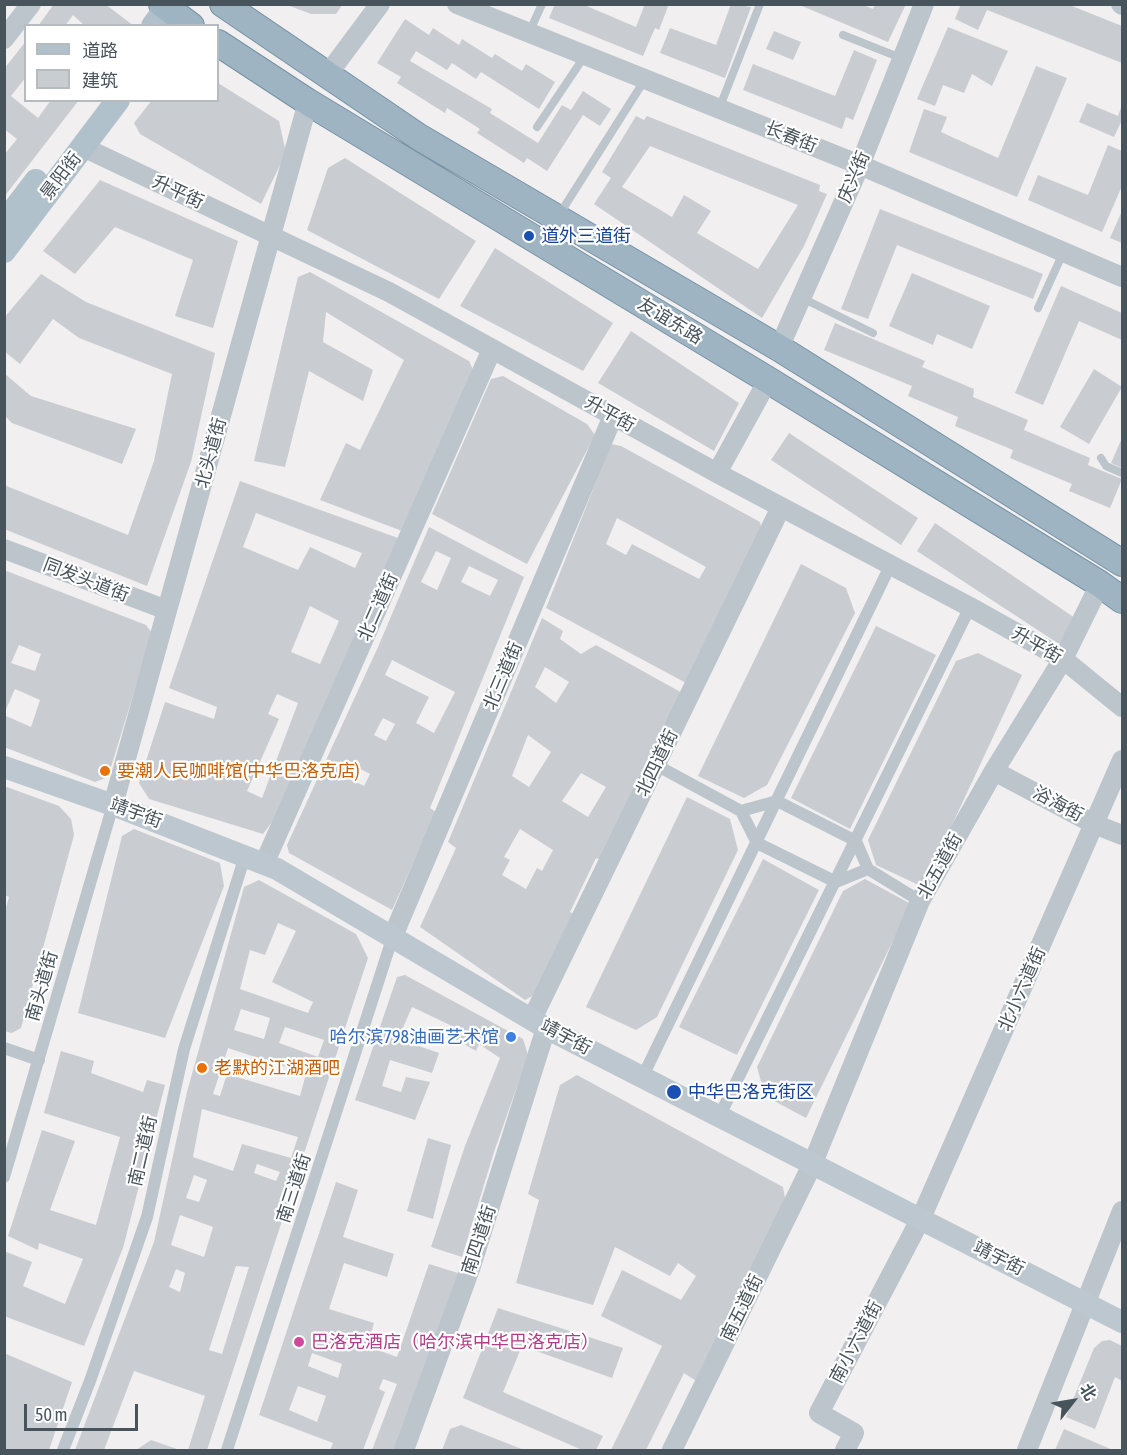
<!DOCTYPE html>
<meta charset="utf-8">
<style>
body{margin:0}
#map{position:relative;width:1127px;height:1455px;overflow:hidden;background:#f1efef;font-family:"Asap Condensed","Noto Sans SC",sans-serif}
canvas{display:block}
.frame{position:absolute;inset:0;border:6px solid #48545b;pointer-events:none}
.legend{position:absolute;left:24px;top:24px;width:195px;height:78px;box-sizing:border-box;background:#fff;border:2px solid #b6bbbd;margin:0;padding:8px 10px;list-style:none;font-size:18px;color:#48545b}
.legend li{display:flex;align-items:center;gap:12px;height:30px}
.legend b{width:30px;border:2px solid #b6bbbd}
.north{position:absolute;left:1043px;top:1371px;width:60px;height:60px;-webkit-text-stroke:4px #fff;paint-order:stroke;rotate:59deg;font-size:16px;font-weight:700;line-height:24px;text-align:center;color:#48545b}
.north::after{content:'';display:block;margin:auto;width:21px;height:27px;background:#48545b;clip-path:polygon(50% 0,100% 100%,50% 72%,0 100%)}
.scale{position:absolute;left:24px;top:1404px;width:114px;height:27px;box-sizing:border-box;border:3px solid #48545b;border-top:0;padding-left:8px;font-size:18px;line-height:21px;white-space:nowrap;color:#48545b;-webkit-text-stroke:4px #fff;paint-order:stroke}
</style>
<div id="map">
<canvas width="1127" height="1455"></canvas>
<div class="frame"></div>
<ul class="legend">
<li><b style="height:8px;background:#b1c1cb"></b>道路</li>
<li><b style="height:16px;background:#c9cdd1"></b>建筑</li>
</ul>
<div class="north">北</div>
<div class="scale">50 m</div>
</div>
<script>
const g = document.querySelector('canvas').getContext('2d');
g.lineJoin = 'round';
function paint(path, color) { g.fillStyle = color; g.fill(path, 'evenodd'); }
const toPath = rows => new Path2D(rows.map(r => 'M' + r).join(''));
function trace(path, color, width, dash) { g.strokeStyle = color; g.lineWidth = width; g.lineCap = dash ? 'butt' : 'round'; g.setLineDash(dash || []); g.stroke(path); }
function write(font, color, halo, rows, align = 'center') {
  g.font = font + ' "Asap Condensed","Noto Sans SC",sans-serif'; g.lineWidth = 4.5; g.setLineDash([]); g.textBaseline = 'middle'; g.strokeStyle = halo; g.fillStyle = color; for (const [text, x, y, turn = 0] of rows) {
    g.save(); g.translate(x, y); g.rotate((+turn || 0) * Math.PI / 180); g.textAlign = isNaN(turn) ? turn : align; if (halo) g.strokeText(text, 0, 0); g.fillText(text, 0, 0); g.restore();
  }
}
const building = toPath([
 [54,4,105,4,134,26,85,26,73,15,65,26,38,26],
 [343,4,336,14,311,14,287,5],
 [555,4,582,4,636,27,645,4,669,4,659,30,655,28,643,56,549,18],
 [731,4,751,7,725,78,660,53,670,28,716,45],
 [797,4,861,4,873,9,875,4,906,4,888,42],
 [961,4,1067,4,1122,26,1122,63,987,10,978,30,955,19],
 [405,19,429,35,433,28,459,45,462,39,492,58,495,54,522,71,526,64,555,82,539,109,481,72,476,79,452,63,447,70,416,51,410,61,492,109,490,113,538,143,562,105,571,110,583,91,611,109,600,126,583,115,547,171,527,158,524,163,477,133,480,129,447,108,445,113,397,83,401,77,377,63],
 [948,27,1008,51,992,86,972,74,964,93,943,85,935,106,917,99],
 [774,31,801,42,793,60,766,49],
 [26,41,26,77,11,96,38,118,51,100,79,100,4,197,4,155,17,139,4,129,4,69],
 [854,50,877,60,853,120,846,117,842,129,743,90,753,64,835,96],
 [1036,66,1067,78,1017,197,909,152,924,109,947,117,941,132,998,158],
 [218,83,279,121,286,153,261,204,140,134,134,123,152,100,218,100],
 [1087,103,1118,116,1122,105,1122,120,1114,137,1079,122],
 [636,116,644,120,647,116,820,185,819,191,827,194,804,246,762,318,594,204,611,178,602,172],
 [650,146,798,205,758,269,697,233,711,211,684,195,672,217,622,187],
 [1108,145,1122,151,1122,186,1102,232,1028,200,1038,175,1088,195],
 [345,158,476,241,439,299,307,230,328,168],
 [100,180,238,241,213,328,175,316,193,260,115,227,75,274,43,251],
 [880,209,1043,274,1033,299,897,245,868,319,841,309],
 [1122,211,1122,243,1110,238],
 [495,248,613,323,583,371,460,306],
 [310,272,469,361,474,372,402,531,320,500,346,443,360,450,404,360,326,312,323,342,373,370,363,401,309,371,285,467,254,461,298,277],
 [912,273,990,306,972,349,937,334,933,345,889,326],
 [41,274,86,302,215,353,191,462,147,586,4,529,4,485,128,535,154,461,172,374,79,338,53,319,20,364,4,351,4,318],
 [1061,286,1122,313,1122,340,1079,321,1043,405,1015,393],
 [835,323,925,361,922,367,974,389,973,397,1028,420,1024,430,1090,458,1088,465,1122,479,1110,508,1069,491,1072,484,1010,458,1013,450,955,426,958,417,908,396,912,386,824,350],
 [631,331,739,403,714,451,598,383],
 [1094,369,1122,387,1089,444,1060,427],
 [5,374,31,396,136,429,122,464,12,423,5,416],
 [503,376,587,424,595,435,527,564,432,514,491,379],
 [789,433,918,518,901,545,771,460],
 [1122,438,1122,468,1111,463],
 [611,444,621,446,760,522,763,536,688,684,546,608],
 [617,518,706,567,699,579,632,544,626,555,606,544],
 [240,481,398,538,272,822,263,834,149,799,139,783,165,702,214,719,217,707,169,688],
 [256,513,362,553,355,568,310,547,298,570,243,547],
 [310,606,339,621,320,664,291,652],
 [277,694,298,703,262,798,247,791,279,719,268,714],
 [935,523,1075,618,1059,644,917,551],
 [429,527,524,577,430,808,436,812,392,910,289,853,287,845,378,647],
 [436,551,451,558,437,590,421,582],
 [469,566,498,580,490,596,461,582],
 [392,660,455,692,434,733,416,723,429,697,385,675],
 [383,718,395,724,386,741,374,735],
 [351,764,370,774,364,786,344,776],
 [801,564,846,588,855,613,767,785,744,798,698,776],
 [4,570,146,625,152,633,108,777,95,782,4,747,4,715,31,727,40,700,15,689,4,714],
 [19,645,41,654,35,671,11,663],
 [542,618,563,631,560,639,581,654,596,645,684,694,604,861,596,858,570,912,579,917,539,992,525,1000,420,927,456,848,448,842],
 [545,667,569,682,556,703,535,687],
 [528,735,551,752,529,787,512,776],
 [581,773,606,787,588,817,562,801],
 [520,829,553,850,542,871,537,868,526,889,502,875,510,860,504,857],
 [876,626,936,655,850,829,791,798],
 [978,653,1022,675,923,887,876,865,868,840,956,661],
 [4,786,59,806,71,819,74,835,21,1028,12,1033,4,1031,4,914,9,897,4,895],
 [687,797,730,819,738,850,657,1017,636,1030,586,1007],
 [134,829,220,863,224,886,165,1038,78,1013,122,836],
 [763,859,819,890,737,1055,679,1027],
 [865,879,911,904,806,1118,765,1096,757,1067,843,891],
 [259,880,356,934,368,958,207,1450,188,1450,205,1396,134,1371,104,1450,75,1450,154,1242,187,1092,244,887],
 [278,923,296,931,272,982,313,1002,308,1013,240,989,250,950,265,955],
 [241,1009,270,1018,264,1039,234,1030],
 [285,1027,324,1040,318,1057,279,1043],
 [228,1048,306,1074,300,1096,227,1074,220,1096,213,1094],
 [202,1109,298,1137,291,1158,242,1144,233,1171,193,1157],
 [257,1164,280,1172,276,1181,254,1173],
 [194,1175,207,1180,199,1202,186,1198],
 [180,1215,213,1227,204,1257,171,1245],
 [236,1266,249,1267,222,1354,209,1350],
 [176,1269,185,1273,180,1292,169,1287],
 [405,975,523,1039,528,1055,494,1152,462,1257,431,1247,465,1146,500,1058,479,1044,476,1051,445,1033,450,1025,412,1007,398,1039,439,1053,432,1073,390,1060,382,1086,401,1092,406,1077,430,1082,415,1120,355,1100,397,977],
 [61,1051,94,1061,91,1073,143,1092,147,1080,165,1085,123,1248,84,1346,4,1316,4,1251,32,1262,23,1286,65,1304,83,1259,39,1243,38,1250,8,1236,42,1130,75,1141,50,1210,96,1225,120,1137,44,1113],
 [577,1075,783,1187,786,1204,696,1381,684,1373,646,1450,611,1450,662,1346,601,1316,622,1270,681,1300,696,1276,678,1263,670,1276,615,1247,593,1305,516,1283,539,1200,528,1194,560,1085],
 [428,1138,451,1145,433,1219,407,1211],
 [336,1182,358,1190,343,1237,394,1254,387,1277,344,1263,329,1309,374,1323,367,1346,397,1357,429,1264,458,1273,398,1450,372,1450,397,1384,383,1379,379,1389,385,1392,363,1450,330,1450,333,1443,259,1415],
 [312,1353,342,1364,338,1378,308,1366],
 [298,1386,326,1396,317,1422,289,1410],
 [498,1308,623,1348,612,1378,522,1346,503,1392,603,1436,596,1450,582,1450,463,1398],
 [1110,1340,1122,1346,1122,1381,1115,1377,1095,1429,1066,1417,1094,1348,1102,1341],
 [4,1353,72,1382,49,1450,4,1450],
 [461,1425,524,1450,442,1450,450,1429],
 [1064,1429,1113,1450,1055,1450],
 [151,1440,180,1450,136,1450]
]);
const service = toPath([
 [529,33,542,4],
 [843,35,901,58],
 [719,109,760,4],
 [537,127,584,57],
 [559,215,644,81],
 [802,298,873,333],
 [1038,308,1063,253],
 [1101,458,1106,466,1122,473]
]);
const pedestrian = toPath([
 [656,765,741,811,777,801,856,841,868,869,920,901],
 [741,811,757,843,836,882,868,869],
 [4,1048,39,1060],
 [642,1078,891,564],
 [718,1119,970,607],
 [4,1177,113,805],
 [63,1450,90,1381,147,1217,184,1049,245,856],
 [227,1450,393,936]
]);
const tertiary = toPath([
 [457,4,860,165,1122,277],
 [1121,4,1122,5],
 [4,39,31,4],
 [328,74,380,4],
 [83,147,389,292,717,473,970,607,1063,659,1122,707],
 [779,348,860,165,924,4],
 [717,473,768,380],
 [4,549,167,610],
 [994,771,1094,824,1122,835],
 [113,805,308,102],
 [264,864,492,349],
 [393,936,613,416],
 [532,1019,781,507],
 [404,1450,471,1266,546,1028],
 [672,1450,812,1165,920,901,994,771,1063,659,1100,584],
 [845,1450,854,1433,819,1413,921,1218,1122,760],
 [1027,1450,1122,1211]
]);
const secondary = toPath([
 [4,767,113,805,277,869,546,1028,1122,1322]
]);
const primary = toPath([
 [153,26,169,4],
 [4,223,36,181],
 [4,251,118,100]
]);
const trunk = toPath([
 [162,4,191,26],
 [223,4,419,137,779,348,1122,563],
 [218,43,308,102,768,380,1100,584,1122,600]
]);
const markers = [
 [529,236,6,"#1a4fb4"],
 [105,771,6,"#e8710a"],
 [511,1037,6,"#3f7fe0"],
 [202,1068,6,"#e8710a"],
 [674,1092,8,"#1a4fb4"],
 [299,1342,6,"#d1479c"]
];
const streetNames = [
 ["长春街",791,137,22],
 ["景阳街",61,176,-53],
 ["庆兴街",854,177,-67],
 ["升平街",178,192,25],
 ["友谊东路",670,321,31],
 ["升平街",610,414,29],
 ["北头道街",211,453,-75],
 ["同发头道街",86,580,21],
 ["北二道街",378,607,-66],
 ["升平街",1037,645,30],
 ["北三道街",503,676,-67],
 ["北四道街",657,763,-64],
 ["浴海街",1058,804,28],
 ["靖宇街",136,813,20],
 ["北五道街",940,866,-61],
 ["南头道街",42,986,-74],
 ["北小六道街",1022,989,-66],
 ["靖宇街",566,1037,28],
 ["南二道街",143,1151,-77],
 ["南三道街",294,1188,-72],
 ["南四道街",479,1240,-72],
 ["靖宇街",999,1258,27],
 ["南五道街",742,1308,-64],
 ["南小六道街",856,1342,-62]
];
const transitNames = [
 ["道外三道街",541,236],
 ["中华巴洛克街区",688,1092]
];
const foodNames = [
 ["要潮人民咖啡馆(中华巴洛克店)",117,771],
 ["老默的江湖酒吧",214,1068]
];
const shopNames = [
 ["哈尔滨798油画艺术馆",499,1037]
];
const hotelNames = [
 ["巴洛克酒店（哈尔滨中华巴洛克店）",311,1342]
];
paint(building, '#c9cdd1');
trace(trunk, '#7692a5', 28);
trace(service, '#bbc5cb', 8);
trace(pedestrian, '#bbc5cb', 12);
trace(tertiary, '#bbc5cb', 20);
trace(secondary, '#bcc7cf', 22);
trace(primary, '#b1c1cb', 24);
trace(trunk, '#9eb4c2', 26);
for (const [x, y, r, color] of markers) { const dot = new Path2D(); dot.arc(x, y, r, 0, 2 * Math.PI); g.fillStyle = color; g.fill(dot); trace(dot, '#fff', 2); }
write('18px', '#48545b', '#fff', streetNames);
write('18px', '#164399', '#fff', transitNames, 'left');
write('18px', '#c56008', '#fff', foodNames, 'left');
write('18px', '#366cbe', '#fff', shopNames, 'right');
write('18px', '#b23c85', '#fff', hotelNames, 'left');
</script>
